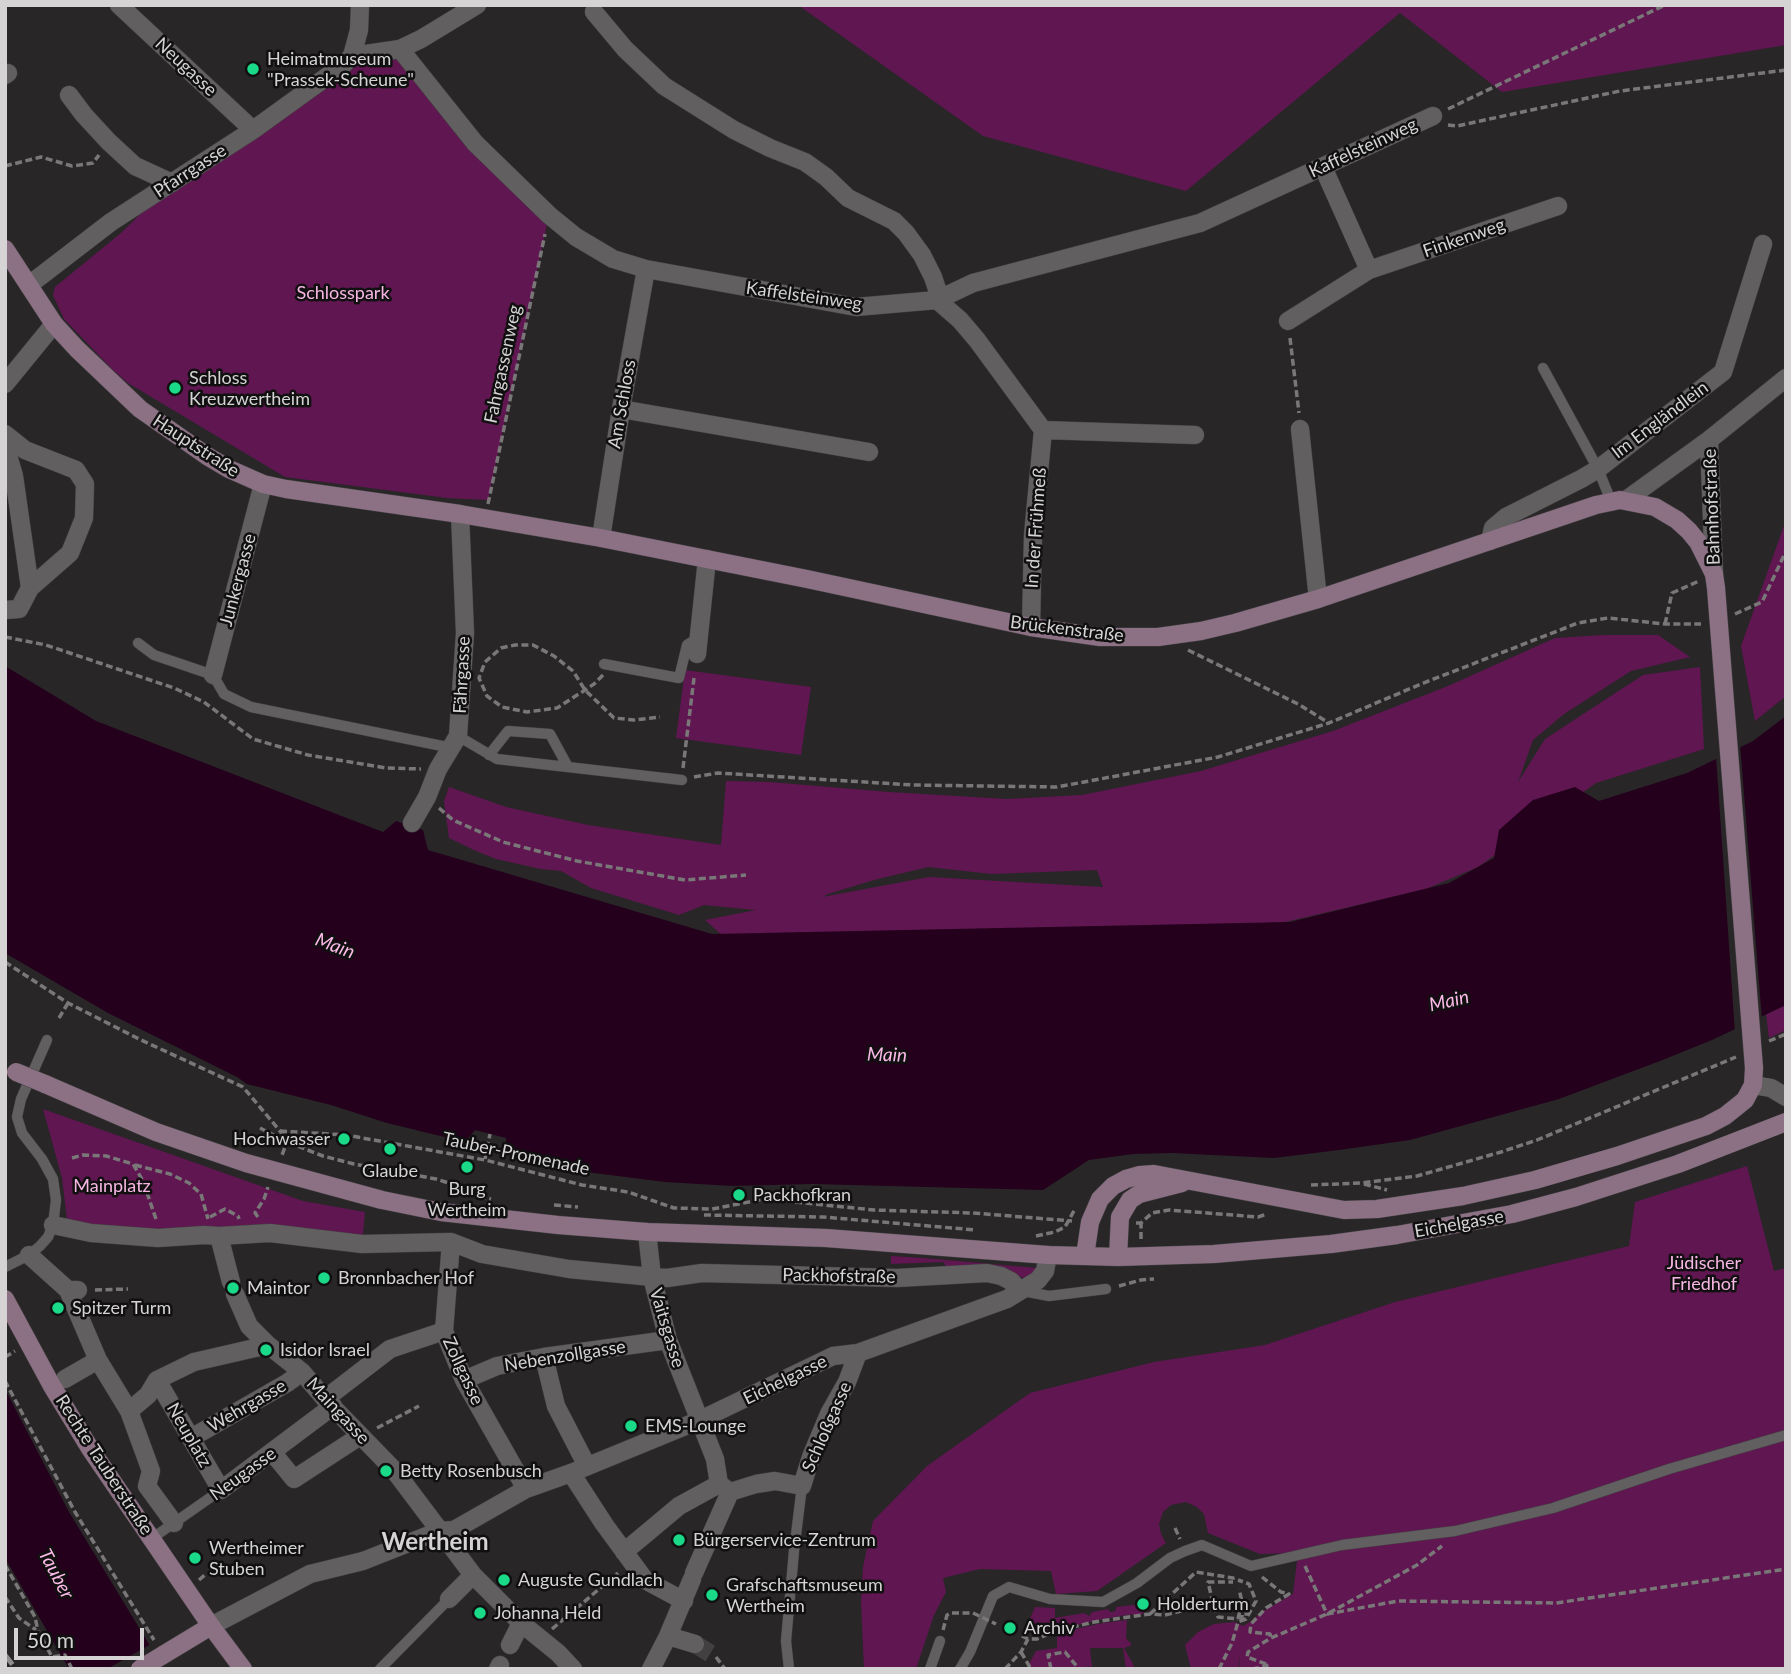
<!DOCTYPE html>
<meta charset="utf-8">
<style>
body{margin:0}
#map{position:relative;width:1791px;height:1674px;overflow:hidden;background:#292628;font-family:Lato,sans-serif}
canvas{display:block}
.frame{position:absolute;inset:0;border:7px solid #d5d3d4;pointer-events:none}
.scale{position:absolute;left:14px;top:1628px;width:130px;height:32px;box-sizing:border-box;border:4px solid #d5d3d4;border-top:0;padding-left:9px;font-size:21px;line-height:24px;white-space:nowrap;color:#d5d3d4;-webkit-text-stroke:5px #111010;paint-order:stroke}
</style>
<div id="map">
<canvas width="1791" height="1674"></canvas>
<div class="frame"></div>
<div class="scale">50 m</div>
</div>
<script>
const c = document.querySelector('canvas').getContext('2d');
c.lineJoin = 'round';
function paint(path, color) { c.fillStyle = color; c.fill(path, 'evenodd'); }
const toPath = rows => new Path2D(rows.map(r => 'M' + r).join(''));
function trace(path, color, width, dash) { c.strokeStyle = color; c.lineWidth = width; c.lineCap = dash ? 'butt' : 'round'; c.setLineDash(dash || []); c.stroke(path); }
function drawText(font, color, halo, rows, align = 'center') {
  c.font = font + ' Lato,sans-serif'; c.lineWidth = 5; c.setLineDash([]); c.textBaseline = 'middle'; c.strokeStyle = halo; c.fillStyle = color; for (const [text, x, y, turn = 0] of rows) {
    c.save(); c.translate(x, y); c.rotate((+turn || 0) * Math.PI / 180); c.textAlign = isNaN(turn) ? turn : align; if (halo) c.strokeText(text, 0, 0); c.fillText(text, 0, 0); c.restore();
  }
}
paint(toPath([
 [798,5,1786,5,1786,45,1502,92,1400,13,1186,191,983,136],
 [400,49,549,215,488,500,447,498,285,477,128,383,112,369,64,319,53,295,55,287,121,233,172,183,343,65],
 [1786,520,1786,696,1755,721,1741,646],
 [1605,635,1658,635,1690,657,1631,671,1564,714,1533,740,1518,782,1545,739,1643,675,1700,667,1704,749,1596,783,1478,867,1426,889,1285,922,861,944,732,944,705,920,756,910,704,905,679,915,591,888,561,871,541,869,496,859,476,851,449,838,444,801,449,787,506,807,588,825,721,845,726,781,769,782,889,792,1007,799,1082,795,1201,771,1333,731,1448,686,1555,638],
 [928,867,992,874,1097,870,1103,887,929,877,822,897,828,894,874,880],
 [685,670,811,687,801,755,676,738],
 [1786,1005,1786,1030,1769,1038,1766,1014],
 [43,1109,303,1201,365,1212,362,1244,68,1228,62,1178],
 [1747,1166,1774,1271,1786,1268,1786,1669,1239,1669,1240,1654,1238,1669,1191,1669,1185,1645,1198,1632,1214,1624,1235,1622,1243,1626,1253,1620,1260,1613,1293,1594,1298,1553,1260,1554,1208,1533,1204,1514,1197,1507,1186,1502,1171,1505,1163,1512,1159,1524,1161,1534,1166,1543,1097,1591,1056,1594,1051,1571,980,1569,943,1578,946,1592,934,1615,916,1669,864,1669,861,1601,863,1567,873,1521,927,1466,1030,1393,1154,1362,1265,1345,1395,1302,1629,1246,1635,1202],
 [891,1256,923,1258,1037,1268,1028,1278,1024,1278,1003,1271,946,1268,944,1262,891,1264],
 [1135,1605,1139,1611,1144,1612,1143,1614,1126,1615,1097,1620,1041,1634,1025,1630,1035,1607,1055,1608,1055,1618,1084,1613,1089,1616,1092,1612,1108,1609,1110,1612,1113,1612,1116,1610,1116,1607],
 [1127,1620,1126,1638,1132,1645,1124,1648,1133,1664,1134,1669,1126,1669,1123,1648,1090,1648,1092,1668,1088,1666,1082,1669,1033,1669,1029,1664,1036,1651,1057,1648,1057,1633,1103,1623]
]), '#601651');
paint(toPath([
 [5,666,96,721,383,832,396,821,423,830,428,850,712,934,1290,922,1449,883,1494,858,1499,830,1533,800,1575,787,1599,801,1687,773,1753,741,1786,716,1786,1005,1712,1040,1660,1061,1559,1099,1410,1140,1339,1150,1274,1158,1172,1153,1133,1154,1089,1160,1043,1190,813,1184,732,1186,665,1182,594,1173,507,1154,506,1138,475,1130,465,1142,387,1123,331,1105,247,1084,237,1077,108,1013,5,953],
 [5,1389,69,1512,164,1669,69,1669,5,1558]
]), '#24001c');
paint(toPath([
 [1740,744,1762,1020,1735,1033,1716,756],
 [153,1643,167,1669,107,1669]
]), '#292628');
trace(toPath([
 [695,1644,716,1657]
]), '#434042', 18, [18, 9]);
const lane = toPath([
 [1543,368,1598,469,1611,501],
 [138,643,154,655,213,675,224,694,251,707,452,748],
 [604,664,679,678,687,645,698,638],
 [458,736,497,759,682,780],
 [489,755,508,731,550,734,568,767],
 [5,1267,29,1255,40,1246,48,1237,53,1225,56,1200,53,1179,42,1159,22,1133,17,1117,21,1099,47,1040],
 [1023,1291,1049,1296,1106,1289],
 [151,1539,221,1490],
 [380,1669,449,1599],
 [789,1669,786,1641,794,1551,802,1486],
 [930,1669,940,1641],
 [960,1669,970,1652,993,1596,1009,1587,1050,1599,1103,1602,1137,1583,1170,1558,1185,1551,1202,1545,1251,1566,1342,1545,1455,1531,1553,1508,1669,1469,1786,1435]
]);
const street = toPath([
 [119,5,253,130],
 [594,12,625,49,664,86,734,130,770,148,805,162,826,177,848,198,894,221,906,233,922,255,933,277,937,289,937,300],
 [400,49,475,143,549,215,576,237,613,259,646,269,856,307,937,300,973,283,1200,223,1433,116],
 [352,56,400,49,421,39,477,5],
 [352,56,359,30,360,5],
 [5,75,8,73],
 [69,95,84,115,109,142,135,166,172,183],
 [1323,167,1369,270],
 [29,285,111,222,253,130,343,65,352,56],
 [937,300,960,320,977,340,1043,430,1033,535,1031,627],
 [1288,321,1369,270,1558,206],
 [5,384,54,324],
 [621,409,869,452],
 [1300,429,1318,599],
 [1043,430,1195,435],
 [5,434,25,450,76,470,85,484,84,518,70,553,30,588,19,609,5,610],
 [1709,440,1714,574],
 [5,445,14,476,30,588],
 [1626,500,1709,440,1786,378],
 [601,538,621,409,646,269],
 [1490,541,1493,528,1506,517,1581,479,1598,469,1723,372,1763,244],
 [697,654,707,559],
 [213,675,263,484],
 [412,823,427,797,438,769,458,736,465,633,460,514],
 [1753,1085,1771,1088,1786,1097],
 [53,1225,91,1233,158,1238,204,1235,219,1236,270,1233,362,1244,451,1242,482,1254,569,1269,652,1277,667,1278,702,1273,897,1278,987,1273,1001,1276,1011,1281,1020,1291],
 [647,1232,652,1277,668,1340,715,1459,719,1484,730,1492],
 [219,1236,231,1282],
 [451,1242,444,1331,464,1380,526,1489],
 [29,1255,68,1290,78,1290],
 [68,1290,98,1360,129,1411,151,1471,147,1486,174,1523],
 [235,1294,249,1326,268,1345,302,1372,325,1399,394,1470,473,1575,521,1623,558,1653,573,1669],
 [544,1357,556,1406,587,1466],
 [65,1379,98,1360],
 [157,1380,221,1490,333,1406],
 [464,1380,497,1366,544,1357,668,1340],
 [325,1399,390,1349,444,1331],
 [129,1411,148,1395,157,1380,194,1362,268,1345],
 [191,1438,287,1383,302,1372],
 [272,1452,294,1479,360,1436],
 [571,1473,604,1524,645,1580,684,1601],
 [624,1552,679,1506,719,1484],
 [694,1573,730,1492,756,1484,775,1481,802,1486,811,1457,829,1414,847,1382,858,1353],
 [449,1599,473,1575],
 [211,1626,310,1574,363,1561,439,1531,454,1530,526,1489,571,1473,700,1420,833,1356,858,1353,1007,1299,1038,1280,1045,1271,1048,1255],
 [668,1636,695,1644],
 [510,1645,521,1623],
 [498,1669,500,1665],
 [651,1669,668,1636,692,1579]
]);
const secondary = toPath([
 [5,249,54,324,77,349,140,409,207,456,229,469,263,484,286,489,460,514,601,538,807,579,1031,627,1100,637,1158,637,1201,631,1235,623,1318,599,1596,505,1620,500,1655,507,1677,520,1689,531,1698,542,1714,574,1716,588],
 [45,1084,156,1132,246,1163,382,1200,441,1212,558,1225,647,1232,826,1238,1048,1255,1118,1257,1214,1254,1331,1244,1397,1235,1512,1214,1576,1197,1678,1164,1786,1122],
 [1085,1256,1090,1222,1100,1199,1113,1186,1126,1179,1140,1175,1154,1174,1344,1210,1377,1209,1463,1196,1535,1180,1617,1156,1706,1126,1725,1116,1745,1100,1753,1085,1754,1068],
 [1118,1257,1120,1217,1130,1200,1139,1194,1182,1183],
 [5,1299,52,1386,91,1450,211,1626,243,1669],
 [163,1655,211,1626]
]);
trace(lane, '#454244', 11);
trace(street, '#454244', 19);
trace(secondary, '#454244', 19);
trace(toPath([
 [1448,109,1665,5],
 [1448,125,1457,126,1620,91,1786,70],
 [5,166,41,157,72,166,93,163,99,155],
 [1290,338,1299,413],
 [488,504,545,234],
 [1735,614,1762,602,1786,551],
 [1665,624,1672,593,1699,581],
 [5,637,46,645,174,688,204,702,253,739,308,755,386,768,421,769],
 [1188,650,1298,704,1329,723],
 [603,675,594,684,585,690,557,708,527,712,502,707,487,696,479,678,485,662,501,648,515,645,533,645,554,656,573,671,585,690,614,718,634,720,660,717],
 [683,768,694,678],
 [694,777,718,773,913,785,1057,787,1218,757,1329,723,1421,684,1578,623,1608,618,1665,624,1701,624],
 [439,808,453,820,503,842,577,861,685,880,746,875],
 [5,962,68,1003,141,1040,243,1087,280,1131,287,1142,282,1155],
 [59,1018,68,1003],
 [1769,1041,1786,1034],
 [260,1128,287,1142,323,1156,354,1164,436,1179,458,1186,477,1196,491,1199],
 [280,1131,346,1135,485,1160,582,1185,628,1192,674,1208,712,1209,765,1199,874,1210,973,1213,1072,1221],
 [72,1158,83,1155,106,1156,133,1164,143,1181,157,1222],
 [485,1159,490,1134],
 [135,1165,170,1174,189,1183,201,1194,208,1219],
 [1364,1184,1387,1190],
 [1311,1185,1361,1183,1417,1176,1501,1152,1537,1140,1736,1057],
 [554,1205,578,1207],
 [704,1215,823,1217,976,1230],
 [210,1217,225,1209,238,1216,239,1219],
 [258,1217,255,1213,264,1199,268,1187],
 [1136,1223,1141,1223,1152,1213,1169,1210,1258,1217,1267,1214],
 [1036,1236,1055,1232,1065,1227,1075,1209],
 [1141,1239,1141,1223],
 [1119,1286,1141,1280,1154,1279],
 [95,1290,128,1289],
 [5,1357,15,1351],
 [5,1381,75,1512,154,1640],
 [377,1428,419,1406],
 [1175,1528,1180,1539],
 [5,1565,35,1617,38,1631,52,1657,65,1655,72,1669],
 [1305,1566,1327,1614,1398,1601,1556,1603,1786,1569],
 [210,1571,220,1564,233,1576],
 [1262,1577,1281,1592,1289,1594,1266,1608,1251,1624,1250,1632,1270,1634,1271,1638],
 [199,1580,206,1574],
 [5,1597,19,1618,36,1630],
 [1213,1603,1208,1582,1233,1582],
 [1150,1614,1196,1572,1233,1578,1233,1582],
 [1238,1619,1240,1610,1243,1606,1239,1589],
 [1240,1620,1242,1620,1242,1614,1248,1614,1250,1611],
 [552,1629,618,1573],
 [943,1630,947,1615,951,1613,973,1613],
 [1022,1636,1028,1639,1037,1639,1056,1631,1094,1622,1150,1614,1165,1615,1213,1603,1218,1617,1238,1619],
 [1021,1652,1031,1669],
 [716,1657,725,1669],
 [1266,1664,1247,1657,1248,1652,1271,1638,1327,1614,1417,1565,1442,1546],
 [1005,1669,1021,1652,1028,1639],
 [1051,1669,1048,1655,1065,1652,1079,1669],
 [1219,1669,1232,1643,1238,1622,1246,1619,1256,1601,1249,1584,1238,1580],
 [1252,1669,1267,1666,1266,1664]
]), '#7a7779', 3.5, [7, 3.5]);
trace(lane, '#625f61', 10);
trace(street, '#625f61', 18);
trace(secondary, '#8c7185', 18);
trace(toPath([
 [5,1655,16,1669]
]), '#908e8f', 5, [12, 12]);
const secondaryBridge = toPath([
 [1716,588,1754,1068],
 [16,1072,45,1084],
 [140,1669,163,1655]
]);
trace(secondaryBridge, '#454244', 19, []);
trace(toPath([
 [973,1613,996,1624]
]), '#7a7779', 3.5, [7, 3.5]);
trace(secondaryBridge, '#8c7185', 18);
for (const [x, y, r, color] of [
 [253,69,7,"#1ad988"],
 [175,388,7,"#1ad988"],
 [344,1139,7,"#1ad988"],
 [390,1149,7,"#1ad988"],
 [467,1167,7,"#1ad988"],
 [739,1195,7,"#1ad988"],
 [324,1278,7,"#1ad988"],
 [233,1288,7,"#1ad988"],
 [58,1308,7,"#1ad988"],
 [266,1350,7,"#1ad988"],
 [631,1426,7,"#1ad988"],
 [386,1471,7,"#1ad988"],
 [679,1540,7,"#1ad988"],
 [195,1558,7,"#1ad988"],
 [504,1580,7,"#1ad988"],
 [712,1595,7,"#1ad988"],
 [1143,1604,7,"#1ad988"],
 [480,1613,7,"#1ad988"],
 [1010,1628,7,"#1ad988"]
]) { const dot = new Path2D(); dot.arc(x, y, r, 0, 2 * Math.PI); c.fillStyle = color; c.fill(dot); trace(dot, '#111010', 2.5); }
drawText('18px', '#d5d3d4', '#111010', [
 ["Heimatmuseum",267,59],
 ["\"Prassek-Scheune\"",267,80],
 ["Schloss",189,378],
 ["Kreuzwertheim",189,399],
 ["Hochwasser",330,1139,"right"],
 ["Glaube",390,1171,"center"],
 ["Burg",467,1189,"center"],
 ["Wertheim",467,1210,"center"],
 ["Packhofkran",753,1195],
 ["Bronnbacher Hof",338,1278],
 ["Maintor",247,1288],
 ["Spitzer Turm",72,1308],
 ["Isidor Israel",280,1350],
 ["EMS-Lounge",645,1426],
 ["Betty Rosenbusch",400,1471],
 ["Bürgerservice-Zentrum",693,1540],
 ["Wertheimer",209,1548],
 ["Stuben",209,1569],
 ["Auguste Gundlach",518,1580],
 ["Grafschaftsmuseum",726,1585],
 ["Wertheim",726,1606],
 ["Holderturm",1157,1604],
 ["Johanna Held",494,1613],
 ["Archiv",1024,1628]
], 'left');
drawText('18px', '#d5d3d4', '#111010', [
 ["Neugasse",186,67,43],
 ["Kaffelsteinweg",1363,148,-25],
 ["Pfarrgasse",190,171,-33],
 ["Finkenweg",1464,238,-19],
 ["Kaffelsteinweg",804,296,8],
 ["Fahrgassenweg",503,364,-78],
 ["Am Schloss",622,404,-80],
 ["Im Engländlein",1660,420,-37],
 ["Hauptstraße",196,446,33],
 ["Bahnhofstraße",1712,507,-92],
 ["In der Frühmeß",1036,528,-86],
 ["Junkergasse",238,580,-75],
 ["Brückenstraße",1067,629,7],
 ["Fährgasse",462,675,-87],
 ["Tauber-Promenade",516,1154,12],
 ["Eichelgasse",1459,1224,-10],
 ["Packhofstraße",839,1276,1],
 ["Vaitsgasse",667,1328,73],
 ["Nebenzollgasse",565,1356,-9],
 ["Zollgasse",463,1371,65],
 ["Eichelgasse",785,1380,-26],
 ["Wehrgasse",247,1406,-30],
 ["Maingasse",338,1411,47],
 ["Schloßgasse",827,1427,-66],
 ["Neuplatz",189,1435,60],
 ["Rechte Tauberstraße",104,1465,57],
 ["Neugasse",243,1474,-36]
]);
drawText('18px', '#f7b6e4', '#111010', [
 ["Schlosspark",343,293],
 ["Mainplatz",112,1186],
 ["Jüdischer",1704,1263],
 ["Friedhof",1704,1284]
]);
drawText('italic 19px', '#fbb9e8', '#111010', [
 ["Main",335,946,21],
 ["Main",1449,1001,-13],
 ["Main",887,1055,2],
 ["Tauber",56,1574,62]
]);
drawText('bold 24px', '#d5d3d4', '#111010', [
 ["Wertheim",435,1542]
]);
</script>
